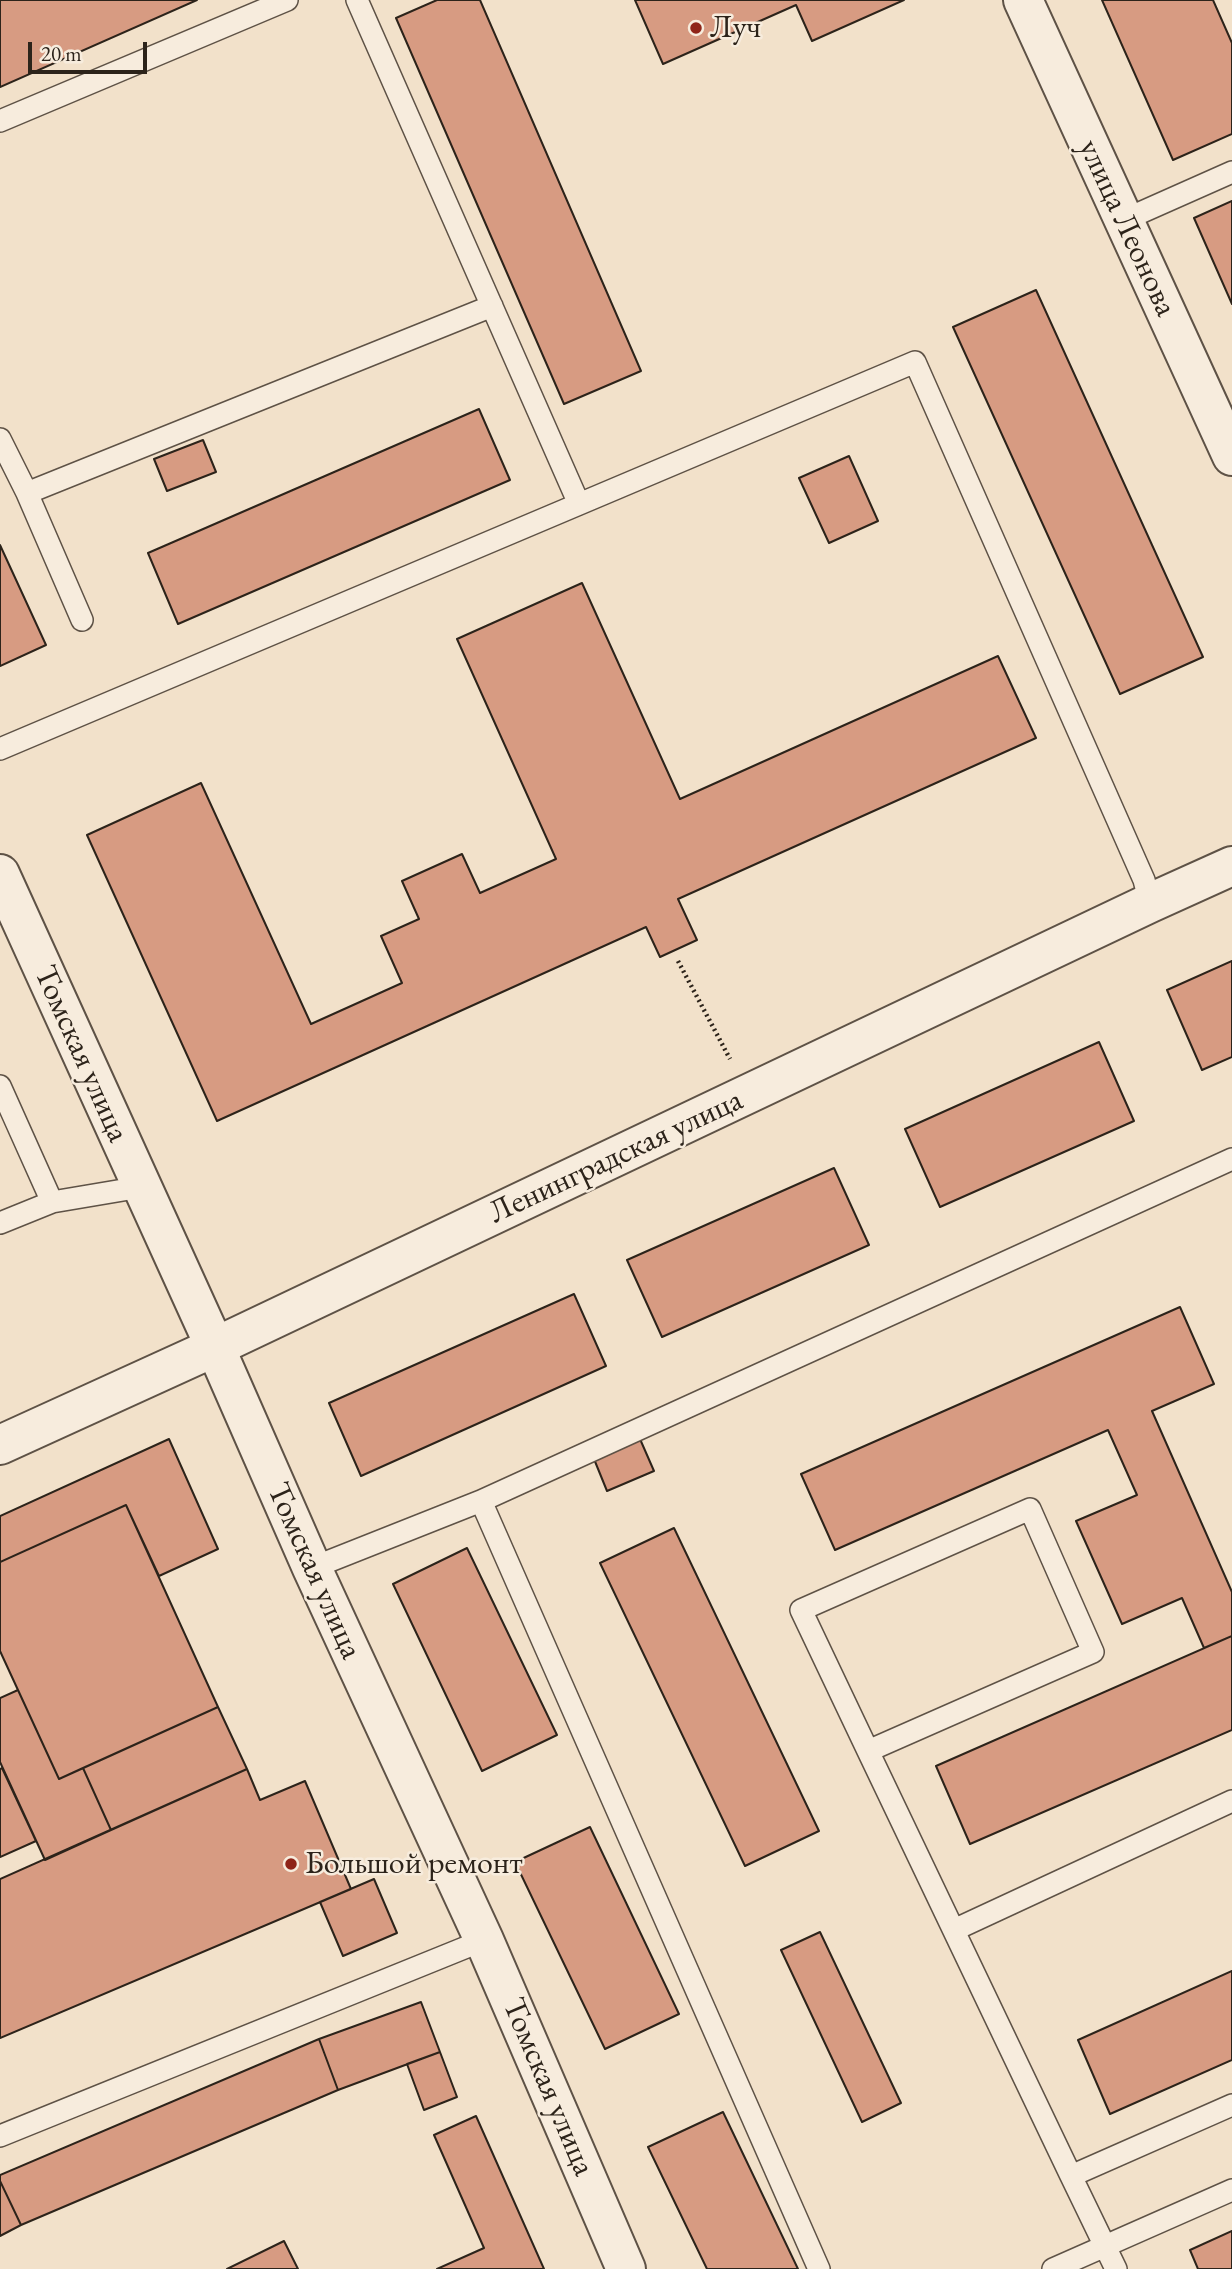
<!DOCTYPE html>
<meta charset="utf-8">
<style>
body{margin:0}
#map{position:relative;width:1232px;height:2269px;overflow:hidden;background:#f2e1ca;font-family:"EB Garamond",serif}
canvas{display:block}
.scale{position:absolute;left:28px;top:42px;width:119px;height:32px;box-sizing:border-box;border:4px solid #2c231a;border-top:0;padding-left:9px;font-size:21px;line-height:24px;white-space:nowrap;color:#2c231a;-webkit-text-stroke:5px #f7ecdd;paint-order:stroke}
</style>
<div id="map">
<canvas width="1232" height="2269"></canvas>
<div class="scale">20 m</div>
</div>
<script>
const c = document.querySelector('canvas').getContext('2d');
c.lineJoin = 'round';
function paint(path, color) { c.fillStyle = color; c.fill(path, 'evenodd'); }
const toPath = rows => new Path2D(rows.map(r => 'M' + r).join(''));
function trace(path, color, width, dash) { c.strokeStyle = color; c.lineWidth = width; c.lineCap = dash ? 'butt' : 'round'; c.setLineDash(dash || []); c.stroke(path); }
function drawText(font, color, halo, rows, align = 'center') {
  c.font = font + ' "EB Garamond",serif'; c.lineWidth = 5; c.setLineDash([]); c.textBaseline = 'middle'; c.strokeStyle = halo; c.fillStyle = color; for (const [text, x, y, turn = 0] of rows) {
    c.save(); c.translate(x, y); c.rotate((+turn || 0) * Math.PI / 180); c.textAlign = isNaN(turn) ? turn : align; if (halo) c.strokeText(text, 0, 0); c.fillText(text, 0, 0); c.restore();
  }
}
const building = toPath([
 [0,0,197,0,0,87,0,0],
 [437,0,480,0,641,371,564,404,396,18,437,0],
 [635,0,904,0,812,41,796,5,663,64,635,0],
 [1102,0,1213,0,1232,43,1232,134,1173,160,1102,0],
 [1232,201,1232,304,1194,218,1232,201],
 [1036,290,1203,657,1120,694,953,327,1036,290],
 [479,409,510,480,178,624,148,553,479,409],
 [203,440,216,472,167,491,154,459,203,440],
 [849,456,878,521,829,543,799,478,849,456],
 [0,545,46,645,0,666,0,545],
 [582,583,680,799,998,656,1036,738,678,899,697,940,660,957,646,927,217,1121,87,835,201,783,311,1024,402,983,381,936,419,919,402,881,462,854,480,893,556,859,457,639,582,583],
 [1232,961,1232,1057,1202,1070,1167,990,1232,961],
 [1099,1042,1134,1121,940,1207,905,1129,1099,1042],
 [834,1168,869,1245,662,1337,627,1260,834,1168],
 [574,1294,606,1366,361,1476,329,1403,574,1294],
 [1180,1307,1214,1384,1152,1411,1232,1592,1232,1636,1204,1648,1182,1598,1122,1624,1076,1521,1137,1495,1108,1430,835,1550,801,1474,1180,1307],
 [169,1439,218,1549,159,1576,126,1505,0,1562,0,1516,169,1439],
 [640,1439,654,1471,607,1491,594,1459,640,1439],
 [126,1505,218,1707,59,1779,0,1651,0,1562,126,1505],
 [674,1528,819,1831,745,1866,600,1563,674,1528],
 [467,1548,557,1735,482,1771,393,1584,467,1548],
 [1232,1636,1232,1730,970,1844,936,1766,1232,1636],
 [18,1690,59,1779,83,1768,111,1830,45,1860,0,1762,0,1698,18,1690],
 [218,1707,247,1769,111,1830,83,1768,218,1707],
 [2,1768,36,1841,0,1857,0,1769,2,1768],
 [247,1769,260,1800,305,1781,351,1889,0,2038,0,1879,247,1769],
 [590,1827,679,2014,605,2049,515,1862,590,1827],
 [374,1879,397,1933,343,1956,320,1902,374,1879],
 [820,1932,901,2103,862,2122,781,1950,820,1932],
 [1232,1971,1232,2060,1110,2114,1078,2040,1232,1971],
 [421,2002,440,2052,338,2090,319,2039,421,2002],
 [319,2039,338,2090,21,2225,0,2181,0,2175,319,2039],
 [440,2052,457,2097,424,2110,407,2064,440,2052],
 [723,2112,798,2269,707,2269,648,2147,723,2112],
 [476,2116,544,2269,437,2269,484,2248,434,2135,476,2116],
 [0,2181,21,2225,0,2236,0,2181],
 [1232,2231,1232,2269,1198,2269,1190,2250,1232,2231],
 [284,2241,298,2269,227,2269,284,2241]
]);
paint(building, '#d79b82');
trace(building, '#2c231a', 2);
const service = toPath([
 [357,0,579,504],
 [0,121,287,0],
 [1124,220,1232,172],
 [0,439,27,493,492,306],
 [27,493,82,620],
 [0,749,915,362,1144,880,1150,903],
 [0,1086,52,1202,141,1187],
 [0,1223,52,1202],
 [481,1501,1232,1159],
 [312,1568,481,1501,819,2269],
 [868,1751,1093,1652,1030,1509,801,1610,868,1751,1071,2176,1232,2105],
 [954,1930,1232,1801],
 [0,2136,484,1940],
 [1071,2176,1116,2269],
 [1053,2269,1232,2190]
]);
const tertiary = toPath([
 [1023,0,1232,456],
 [0,874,215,1347,312,1568,484,1940,626,2269],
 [0,1445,215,1347,1150,903,1232,866]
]);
trace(service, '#5e5246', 24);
trace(tertiary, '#5e5246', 42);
trace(toPath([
 [678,961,730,1059]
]), '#2c231a', 4.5, [2, 3.5]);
trace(service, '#f7ecdd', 21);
trace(tertiary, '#f7ecdd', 38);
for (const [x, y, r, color] of [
 [696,28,7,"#8f2418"],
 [291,1864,7,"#8f2418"]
]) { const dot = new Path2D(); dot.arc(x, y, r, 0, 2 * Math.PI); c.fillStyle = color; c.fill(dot); trace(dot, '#f7ecdd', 2.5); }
drawText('32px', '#2c231a', '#f7ecdd', [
 ["Луч",710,28],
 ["Большой ремонт",305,1864]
], 'left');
drawText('32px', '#2c231a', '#f7ecdd', [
 ["улица Леонова",1127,228,65],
 ["Томская улица",81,1054,66],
 ["Ленинградская улица",616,1157,-25],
 ["Томская улица",314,1571,66],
 ["Томская улица",548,2087,67]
]);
</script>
